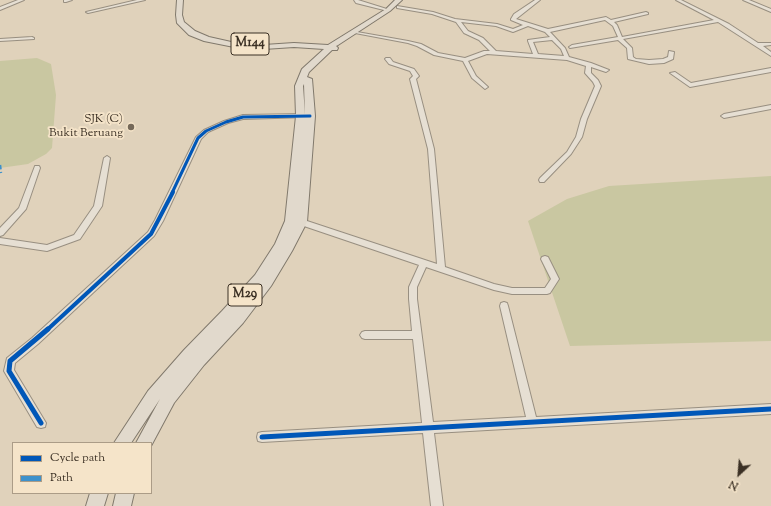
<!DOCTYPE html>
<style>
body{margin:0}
#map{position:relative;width:771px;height:506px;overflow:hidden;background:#e0d2bb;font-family:"Sorts Mill Goudy",serif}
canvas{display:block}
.legend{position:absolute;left:12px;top:442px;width:140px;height:52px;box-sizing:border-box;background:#f5e4c9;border:1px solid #ab9c87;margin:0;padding:5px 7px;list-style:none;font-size:12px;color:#3b3024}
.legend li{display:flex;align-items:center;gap:8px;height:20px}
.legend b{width:20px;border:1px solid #ab9c87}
.north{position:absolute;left:719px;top:454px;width:40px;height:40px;-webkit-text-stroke:3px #f5e4c9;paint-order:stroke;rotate:206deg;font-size:11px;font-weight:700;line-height:16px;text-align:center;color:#3b3024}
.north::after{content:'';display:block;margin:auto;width:14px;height:18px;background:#3b3024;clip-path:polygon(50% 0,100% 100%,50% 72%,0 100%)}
</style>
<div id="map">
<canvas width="771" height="506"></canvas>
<ul class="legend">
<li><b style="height:5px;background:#0057b8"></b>Cycle path</li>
<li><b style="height:5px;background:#3e91cb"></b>Path</li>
</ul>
<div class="north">N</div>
</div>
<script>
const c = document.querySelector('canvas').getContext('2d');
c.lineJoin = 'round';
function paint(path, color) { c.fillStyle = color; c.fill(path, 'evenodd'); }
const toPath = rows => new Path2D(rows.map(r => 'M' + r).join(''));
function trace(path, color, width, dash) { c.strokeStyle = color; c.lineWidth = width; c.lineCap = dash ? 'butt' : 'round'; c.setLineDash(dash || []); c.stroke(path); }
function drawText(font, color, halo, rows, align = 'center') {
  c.font = font + ' "Sorts Mill Goudy",serif'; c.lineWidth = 3.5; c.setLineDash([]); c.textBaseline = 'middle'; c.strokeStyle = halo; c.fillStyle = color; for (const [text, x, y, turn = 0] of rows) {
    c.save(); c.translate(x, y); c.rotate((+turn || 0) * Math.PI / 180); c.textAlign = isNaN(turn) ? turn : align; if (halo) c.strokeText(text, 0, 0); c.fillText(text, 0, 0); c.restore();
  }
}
paint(toPath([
 [37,58,51,64,56,95,52,148,46,154,28,164,0,168,0,61],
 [771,176,771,341,570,346,528,221,567,199,609,186]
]), '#c9c7a1');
const street = toPath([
 [18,0,24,0,0,10,0,7,18,0],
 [64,0,72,0,66,2,64,2,64,0],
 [137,0,145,0,88,13,86,12,137,0],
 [354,0,358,0,390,10,388,11,356,3,354,0],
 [535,0,540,0,516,19,548,29,606,17,611,20,646,12,648,13,648,14,614,22,617,25,622,37,714,20,676,0,681,0,729,24,758,43,771,43,771,45,763,46,771,52,771,56,718,22,623,39,632,48,633,57,636,59,649,60,663,59,668,57,669,51,674,52,673,59,664,63,649,64,628,59,627,48,618,40,570,48,569,47,572,45,618,37,613,26,605,20,550,32,565,48,569,57,591,63,609,70,606,72,591,67,591,73,598,80,601,86,587,119,582,137,571,154,544,182,540,182,539,180,540,178,567,152,576,137,581,119,595,86,593,82,585,73,586,66,567,60,487,54,468,61,476,76,488,87,485,89,472,78,463,61,434,55,417,46,408,43,355,33,357,32,408,41,421,44,438,53,465,58,484,51,490,51,479,40,464,33,456,22,432,14,397,8,397,6,433,12,455,19,497,24,513,29,523,25,511,20,511,19,514,14,535,0],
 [461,22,496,26,513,32,528,26,545,32,550,37,528,40,528,41,533,54,496,51,483,38,468,31,461,22],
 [552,40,561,49,564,56,538,54,533,42,552,40],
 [743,0,749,0,771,9,771,12,743,0],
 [32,37,34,38,34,39,0,41,0,39,32,37],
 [386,58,390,58,393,62,414,69,419,76,416,79,434,149,445,267,494,284,512,288,545,288,551,279,541,259,542,257,545,256,548,257,559,279,550,293,547,294,512,294,494,290,426,267,417,287,417,299,433,422,526,417,500,306,501,303,504,302,507,303,508,306,536,417,771,404,771,414,434,433,443,506,431,506,423,433,262,442,258,441,257,437,258,433,262,432,422,423,413,339,365,339,362,338,360,335,362,332,365,331,412,331,409,299,409,287,419,265,298,224,297,222,298,220,304,220,437,264,428,149,410,79,413,76,410,71,389,64,385,59,386,58],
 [771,68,771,72,690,87,670,73,675,72,691,83,771,68],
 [771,105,771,109,724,118,721,116,724,114,771,105],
 [305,114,308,116,307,117,243,119,228,123,208,132,201,139,163,221,154,236,38,344,15,363,14,370,46,423,45,427,41,428,37,427,4,371,7,358,32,338,148,232,155,220,196,137,204,130,224,121,243,115,305,114],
 [107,156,110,158,102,206,80,239,47,251,0,244,0,238,47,245,74,235,94,206,104,158,107,156],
 [35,166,39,166,40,168,26,209,3,235,0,236,0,228,19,208,35,166]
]);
const primary = toPath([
 [177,0,183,0,182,15,184,22,195,31,209,37,249,46,294,43,328,45,386,9,395,0,402,0,390,11,338,45,336,46,338,48,337,50,332,50,309,72,307,77,312,79,315,116,307,222,292,251,271,286,243,323,204,365,174,403,151,446,151,443,136,443,160,399,131,443,114,443,148,391,184,350,222,311,255,275,275,244,285,221,296,116,295,86,302,69,324,49,294,47,249,50,204,41,189,35,177,23,176,15,177,0],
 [304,84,305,115,303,86,304,84],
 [90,493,108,493,104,506,86,506,90,493],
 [116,493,134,493,131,506,113,506,116,493]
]);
trace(street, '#988f81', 2);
trace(primary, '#81796c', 2);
paint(street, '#e6dfd3');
paint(primary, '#e1d9cc');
trace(toPath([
 [0,165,1,173]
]), '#3e91cb', 2.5, [4.5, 2.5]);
trace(toPath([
 [172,193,198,138,206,131,226,122,243,117,310,116]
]), '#0057b8', 3);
trace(toPath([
 [47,330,151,234,173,192]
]), '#0057b8', 4);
trace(toPath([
 [41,423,9,371,10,361,48,329],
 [262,437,771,409]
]), '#0057b8', 5);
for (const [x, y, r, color] of [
 [131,127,4,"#756959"]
]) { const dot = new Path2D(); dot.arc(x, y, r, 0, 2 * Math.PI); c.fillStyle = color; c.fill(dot); trace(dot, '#f5e4c9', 1.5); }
drawText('12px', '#3b3024', '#f5e4c9', [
 ["SJK (C)",123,120],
 ["Bukit Beruang",123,134]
], 'right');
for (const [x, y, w] of [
 [250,44,38],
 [245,295,34]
]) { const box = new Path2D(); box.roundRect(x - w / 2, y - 11, w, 22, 3); c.fillStyle = '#f5e4c9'; c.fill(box); trace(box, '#3b3024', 1); }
drawText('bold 13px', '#3b3024', null, [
 ["M144",250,44],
 ["M29",245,295]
]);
</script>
